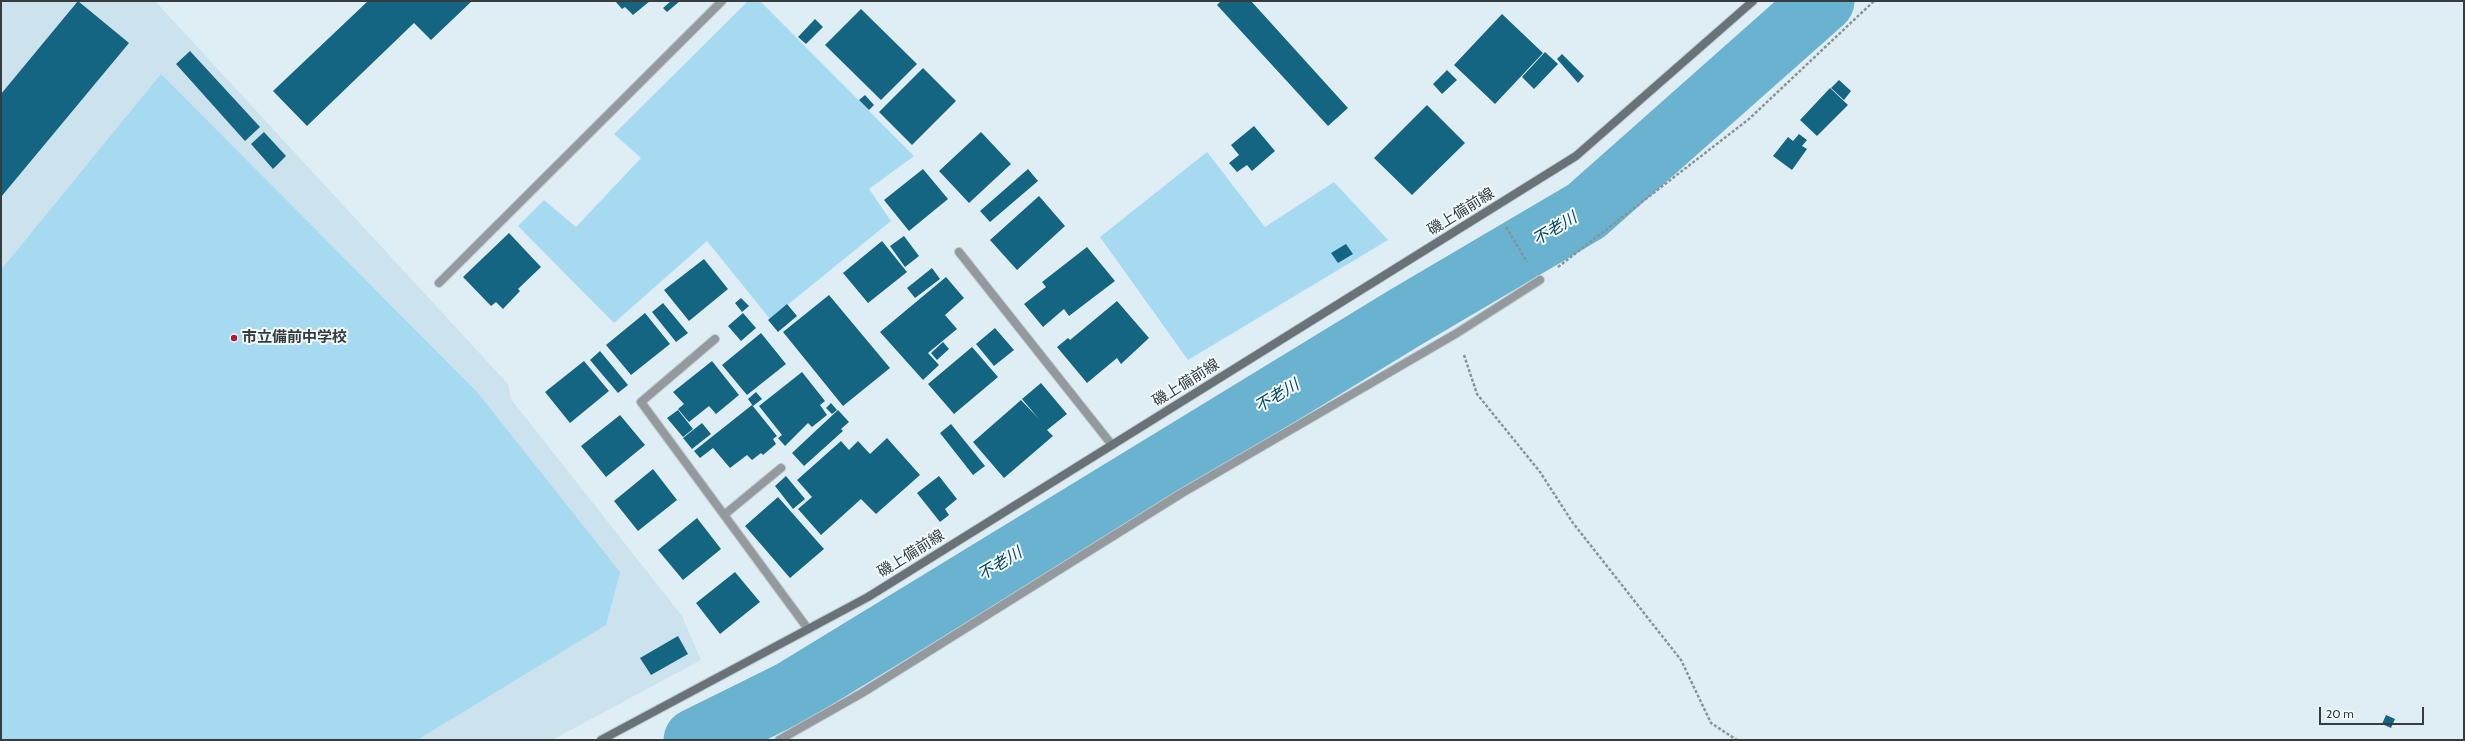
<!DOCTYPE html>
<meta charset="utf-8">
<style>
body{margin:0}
#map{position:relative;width:2465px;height:741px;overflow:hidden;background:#dfeef5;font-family:Cabin,sans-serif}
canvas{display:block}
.frame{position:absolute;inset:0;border:2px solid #373d3f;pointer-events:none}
.scale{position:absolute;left:2319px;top:707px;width:105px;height:18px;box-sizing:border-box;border:2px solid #373d3f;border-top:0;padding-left:5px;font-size:12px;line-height:14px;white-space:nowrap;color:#373d3f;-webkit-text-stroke:3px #f2fbff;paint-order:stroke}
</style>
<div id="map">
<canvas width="2465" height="741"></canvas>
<div class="frame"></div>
<div class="scale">20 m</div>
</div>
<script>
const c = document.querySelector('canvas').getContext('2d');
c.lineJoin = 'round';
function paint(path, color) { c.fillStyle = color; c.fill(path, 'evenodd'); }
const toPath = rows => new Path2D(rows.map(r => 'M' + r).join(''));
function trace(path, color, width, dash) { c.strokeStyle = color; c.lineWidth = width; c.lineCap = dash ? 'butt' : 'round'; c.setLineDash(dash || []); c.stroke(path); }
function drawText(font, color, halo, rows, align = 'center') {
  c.font = font + ' Cabin,"Noto Sans JP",sans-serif'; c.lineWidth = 4; c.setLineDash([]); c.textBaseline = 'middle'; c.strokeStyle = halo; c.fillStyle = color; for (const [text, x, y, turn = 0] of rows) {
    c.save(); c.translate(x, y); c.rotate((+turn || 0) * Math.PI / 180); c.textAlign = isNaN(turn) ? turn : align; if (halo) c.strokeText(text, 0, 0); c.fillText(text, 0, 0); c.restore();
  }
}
paint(toPath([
 [1,1,155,1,508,384,511,399,682,616,701,660,552,740,1,740]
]), '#cce2ec');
paint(toPath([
 [748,1,760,1,914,156,869,189,891,221,770,319,707,241,614,323,518,226,544,200,576,227,641,158,614,134],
 [161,74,477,392,620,572,606,625,417,740,1,740,1,270],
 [1207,152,1265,227,1334,182,1388,240,1188,360,1100,237]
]), '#a6daf1');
trace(toPath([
 [695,740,792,692,1406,317,1586,211,1823,1]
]), '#69b2d0', 63);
paint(toPath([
 [78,1,129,43,1,197,1,94],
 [368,1,472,1,431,40,414,23,307,126,273,91],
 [615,1,650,1,633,15,625,7,622,9],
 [671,1,680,1,667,12,663,8],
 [1221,1,1251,1,1348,108,1328,126,1217,5],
 [861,9,917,64,881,100,825,45],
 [1502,14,1543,53,1495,104,1454,65],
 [815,19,823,27,806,44,798,37],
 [190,51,260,127,245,141,176,64],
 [1545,52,1558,64,1534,89,1522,77],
 [1562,54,1584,76,1578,83,1557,59],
 [923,68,956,101,912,145,879,112],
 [1447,70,1457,80,1442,94,1433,84],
 [1839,80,1851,91,1844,100,1831,88],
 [1830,88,1848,105,1817,136,1800,120],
 [865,95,874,105,869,110,859,100],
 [1427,105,1465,143,1412,195,1374,158],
 [1254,126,1275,151,1252,171,1247,165,1237,172,1229,163,1239,155,1231,145],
 [264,132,286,156,273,169,251,144],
 [981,132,1011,164,969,203,939,171],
 [1799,134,1807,140,1802,146,1807,149,1792,170,1773,156,1788,137,1793,141],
 [923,169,948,199,909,231,884,200],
 [1028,169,1038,181,990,222,980,211],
 [1039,196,1065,226,1017,270,990,240],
 [509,233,541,267,518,289,520,291,503,309,496,302,491,306,463,277],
 [904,236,919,256,905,267,890,246],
 [882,241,907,272,868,303,843,273],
 [1346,244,1353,254,1338,263,1331,253],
 [1087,247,1115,281,1069,316,1064,309,1043,327,1024,304,1046,287,1042,282],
 [704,259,728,289,689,321,664,290],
 [932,268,940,279,915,298,907,288],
 [946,277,964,298,945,315,957,329,928,353,939,365,923,380,880,332],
 [829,295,890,368,843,406,783,332],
 [741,298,749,306,742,312,735,303],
 [1117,301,1149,338,1121,364,1117,358,1087,383,1057,347,1068,338,1070,340],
 [663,303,688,333,676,342,652,312],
 [787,304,797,316,778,332,768,320],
 [645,313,670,344,631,375,606,345],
 [743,313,756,328,741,341,728,326],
 [995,328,1014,350,994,366,976,344],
 [761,333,786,364,747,395,722,365],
 [943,342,949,349,937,360,931,353],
 [972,347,998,377,954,414,928,384],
 [600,351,628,385,618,393,590,360],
 [584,361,609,391,570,423,545,392],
 [712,361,739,395,716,414,709,406,689,422,678,409,684,404,673,392],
 [802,372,825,401,820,405,827,415,812,427,808,423,785,446,778,438,782,435,759,406],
 [1041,383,1067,414,1047,430,1053,436,1004,478,973,442,1021,400,1039,419,1022,399],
 [756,392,762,399,753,406,748,399],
 [831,403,837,410,832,414,826,408],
 [752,405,777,436,773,439,776,444,763,455,761,453,752,460,747,455,730,468,713,448,700,458,694,451],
 [678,410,693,429,683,437,667,418],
 [838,410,849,422,841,429,843,431,804,466,792,453],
 [620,415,645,445,606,477,581,446],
 [702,423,711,434,692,449,683,438],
 [951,424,985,466,973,475,940,433],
 [887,438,920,475,876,514,861,499,821,535,798,509,812,497,797,480,841,441,849,450,858,441,870,454],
 [653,469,677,500,638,531,614,501],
 [786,476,805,499,793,509,775,486],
 [939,476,957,499,945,509,949,515,940,522,917,493],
 [778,497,824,549,790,578,745,526],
 [697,518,721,549,683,580,658,550],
 [735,572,760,602,720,634,696,603],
 [678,636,688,654,651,675,640,658],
 [2386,715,2395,719,2391,728,2382,724]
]), '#146581');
const service = toPath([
 [959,252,1112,445],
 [715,339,641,402,808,629],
 [724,515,781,468],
 [779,740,862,693,1182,493,1457,333,1540,280]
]);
const minor = toPath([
 [439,283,722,1]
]);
const secondary = toPath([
 [601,740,868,597,1576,156,1753,1]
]);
trace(service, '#bdcbd1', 10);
trace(minor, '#bdcbd1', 10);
trace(secondary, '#bdcbd1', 10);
trace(toPath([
 [1506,227,1527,262],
 [1558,267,1749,119,1874,1],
 [1464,355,1477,394,1540,472,1573,523,1681,660,1711,723,1737,740]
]), '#889397', 2.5, [3, 2]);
trace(service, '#93999c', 8);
trace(minor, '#93999c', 8);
trace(secondary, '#697276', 8);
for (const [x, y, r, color] of [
 [234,338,4,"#b01d3b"]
]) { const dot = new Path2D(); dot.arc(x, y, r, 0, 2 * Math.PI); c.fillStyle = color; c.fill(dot); trace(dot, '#f2fbff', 1.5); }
drawText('15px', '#373d3f', '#f2fbff', [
 ["磯上備前線",1461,212,-32],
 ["磯上備前線",1186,383,-32],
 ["磯上備前線",911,554,-32]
]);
drawText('bold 15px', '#373d3f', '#f2fbff', [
 ["市立備前中学校",242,338]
], 'left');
drawText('italic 16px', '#05465c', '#f2fbff', [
 ["不老川",1555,229,-31],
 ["不老川",1277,396,-31],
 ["不老川",1000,564,-31]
]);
</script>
